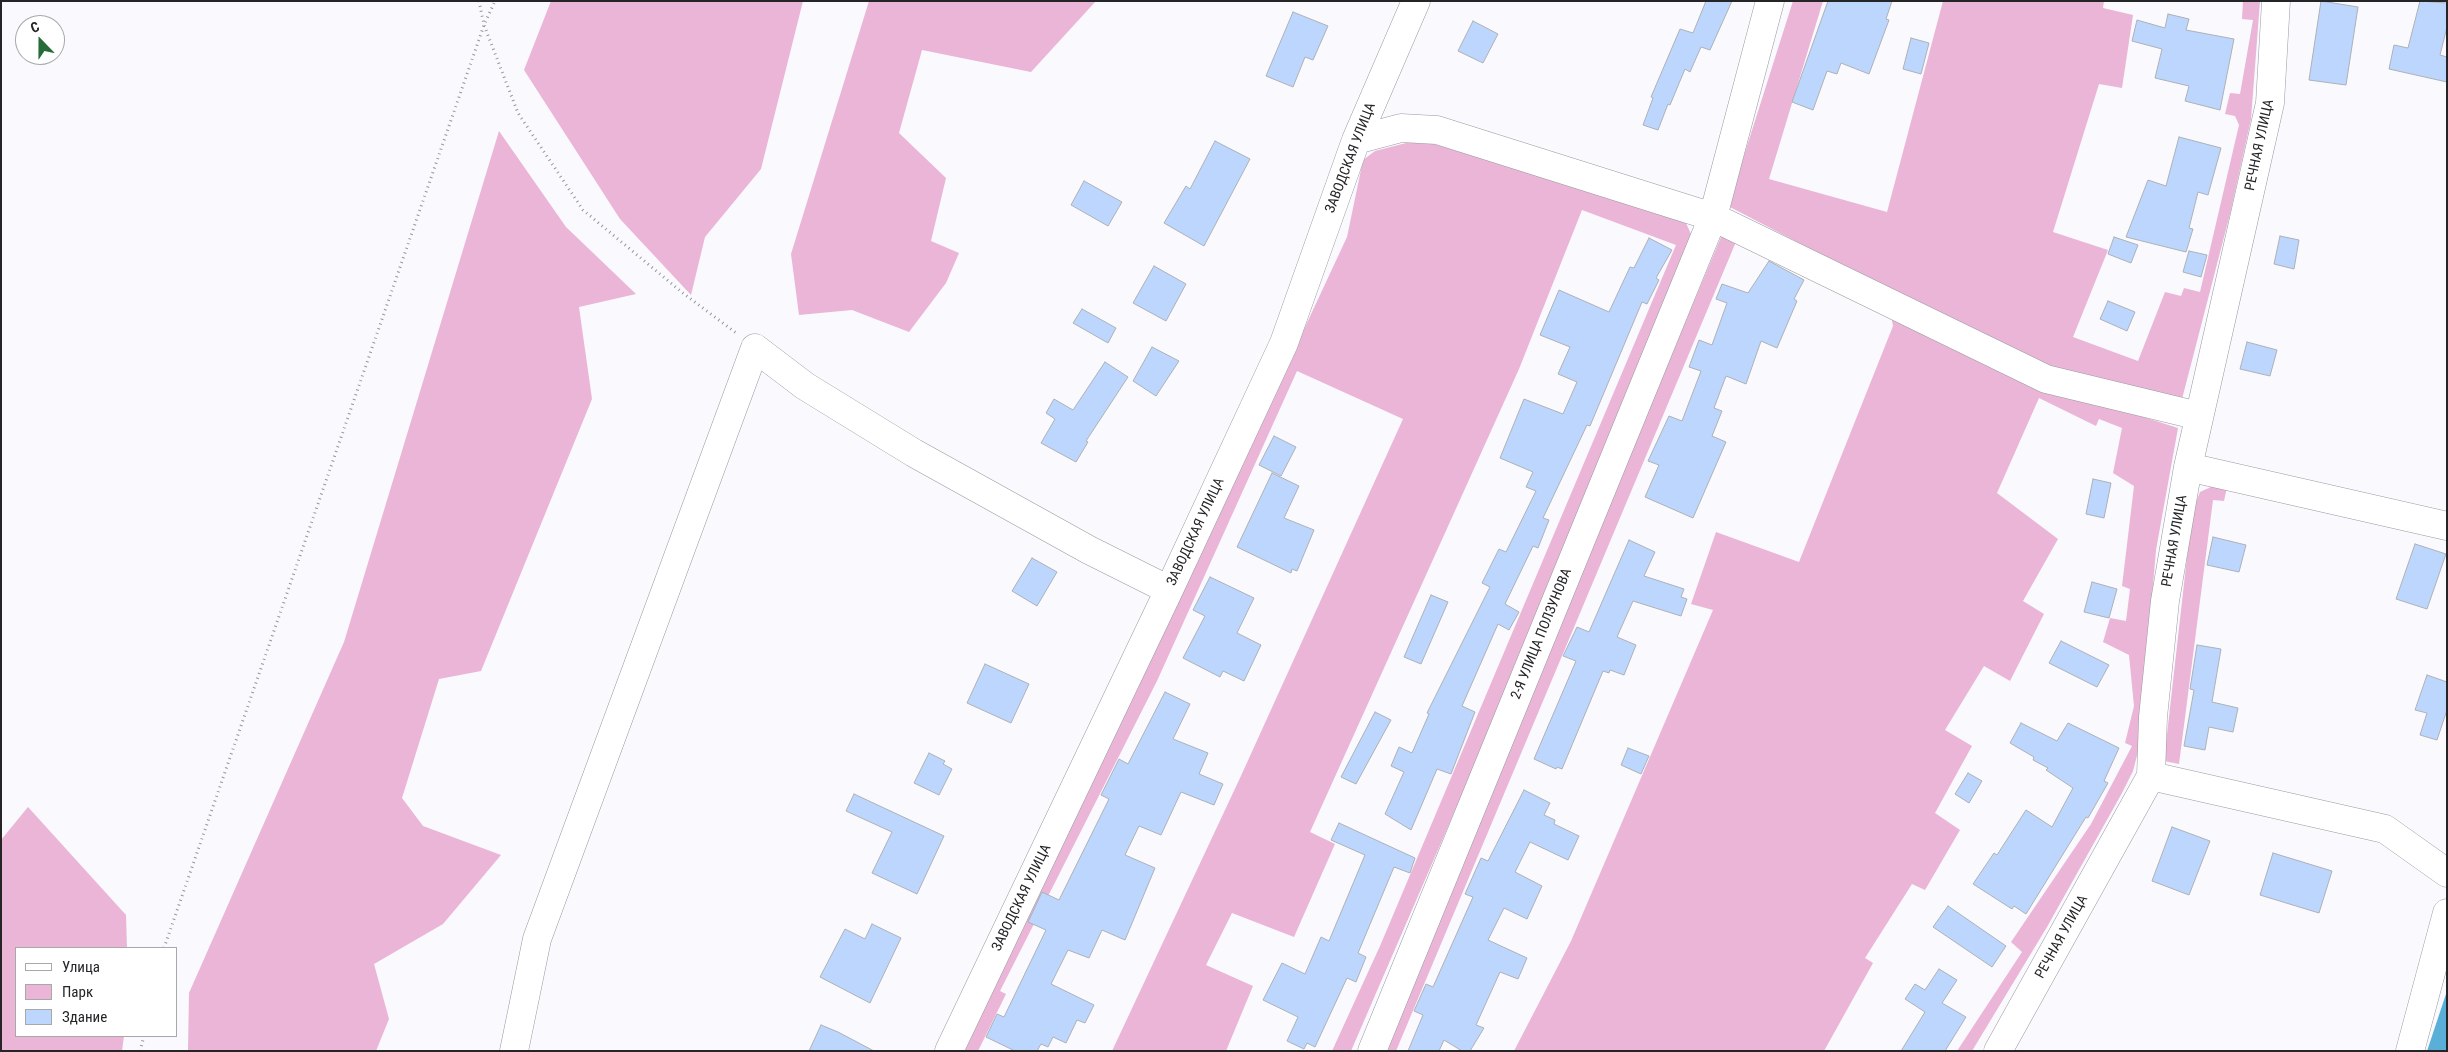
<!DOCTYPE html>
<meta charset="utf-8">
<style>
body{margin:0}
#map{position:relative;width:2448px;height:1052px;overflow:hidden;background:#f9f9fe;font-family:"Roboto Condensed",sans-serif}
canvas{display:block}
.frame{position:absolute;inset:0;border:2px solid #252528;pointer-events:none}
.legend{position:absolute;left:15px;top:947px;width:162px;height:90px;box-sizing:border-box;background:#fff;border:1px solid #a8a8a9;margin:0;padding:6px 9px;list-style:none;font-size:15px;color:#252528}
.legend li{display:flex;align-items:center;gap:10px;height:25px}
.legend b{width:25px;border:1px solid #a8a8a9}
.north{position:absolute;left:15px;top:15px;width:50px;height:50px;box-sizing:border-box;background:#fff;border:1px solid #a8a8a9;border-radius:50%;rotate:338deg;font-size:14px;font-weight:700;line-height:20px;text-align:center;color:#252528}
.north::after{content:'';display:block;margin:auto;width:18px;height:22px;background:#256c39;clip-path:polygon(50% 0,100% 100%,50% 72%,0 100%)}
</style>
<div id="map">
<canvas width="2448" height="1052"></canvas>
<div class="frame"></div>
<ul class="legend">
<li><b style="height:6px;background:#fff"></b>Улица</li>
<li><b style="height:14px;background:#eab5d7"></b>Парк</li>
<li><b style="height:14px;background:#bcd6fd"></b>Здание</li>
</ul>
<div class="north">С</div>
</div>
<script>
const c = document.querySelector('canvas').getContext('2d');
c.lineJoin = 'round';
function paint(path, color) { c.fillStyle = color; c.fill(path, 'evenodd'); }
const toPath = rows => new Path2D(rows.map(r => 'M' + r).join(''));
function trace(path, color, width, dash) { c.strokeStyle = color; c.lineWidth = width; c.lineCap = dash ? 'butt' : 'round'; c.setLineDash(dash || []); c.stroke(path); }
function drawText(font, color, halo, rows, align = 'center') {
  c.font = font + ' "Roboto Condensed",sans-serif'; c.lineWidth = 4; c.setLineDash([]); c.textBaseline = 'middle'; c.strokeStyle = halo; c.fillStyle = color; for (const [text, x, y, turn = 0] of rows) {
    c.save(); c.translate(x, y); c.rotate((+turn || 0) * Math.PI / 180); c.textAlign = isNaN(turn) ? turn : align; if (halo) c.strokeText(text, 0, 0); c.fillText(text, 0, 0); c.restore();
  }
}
paint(toPath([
 [551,1,803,1,761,169,705,237,691,295,620,219,524,70],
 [869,1,1096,1,1031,72,922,50,899,133,946,178,931,241,959,253,946,283,909,332,852,310,799,315,791,254],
 [1793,1,1823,1,1769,179,1887,212,1943,1,2104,1,2103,8,2133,15,2122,88,2099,84,2053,232,2108,250,2073,337,2138,361,2165,292,2181,296,2184,288,2200,292,2239,125,2235,116,2225,114,2230,93,2240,94,2253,20,2242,19,2243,1,2260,1,2251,119,2230,214,2182,399,2037,367,1728,206],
 [499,131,566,227,636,294,579,307,592,399,481,671,439,679,402,798,423,826,501,855,443,924,374,964,389,1019,376,1051,188,1051,189,993,344,642],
 [1410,142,1431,143,1685,221,1691,234,1683,267,1466,785,1351,1051,1332,1051,1380,946,1676,245,1582,210,1519,369,1310,832,1335,844,1294,937,1232,913,1206,965,1253,986,1226,1051,1112,1051,1240,778,1403,419,1297,371,1157,681,1000,991,1006,994,978,1051,961,1051,1161,636,1347,237,1363,160,1375,151],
 [1724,230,1738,237,1396,1051,1380,1051],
 [1891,315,2049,387,2178,428,2156,550,2139,748,2133,771,2122,793,2047,927,1972,1051,1957,1051,2022,952,2011,942,2091,824,2132,746,2125,743,2134,706,2129,655,2103,642,2110,618,2126,621,2130,589,2122,586,2134,486,2113,473,2122,428,2099,419,2096,426,2039,398,1997,493,2058,539,2023,601,2044,614,2010,681,1984,666,1945,730,1972,746,1935,813,1960,830,1925,890,1912,884,1865,958,1873,963,1824,1051,1514,1051,1571,941,1713,610,1691,604,1716,532,1799,562,1893,326],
 [2213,486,2227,487,2224,501,2213,500,2179,764,2164,761,2192,513,2200,492],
 [28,807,126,915,127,948,16,948,16,1036,124,1036,122,1051,1,1051,1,840]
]), '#eab5d7');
paint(toPath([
 [2447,991,2447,1051,2427,1051]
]), '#5aafd8');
const building = toPath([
 [1706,1,1732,1,1710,50,1701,47,1690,72,1685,69,1670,105,1668,104,1658,130,1643,125,1653,98,1651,97,1680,29,1693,33,1706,1],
 [1828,1,1892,1,1886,19,1889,20,1869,74,1841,63,1837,74,1827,71,1813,110,1792,102,1828,1],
 [2321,1,2358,7,2346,85,2309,80,2321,1],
 [2420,1,2447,3,2447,27,2440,55,2447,57,2447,82,2389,69,2394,45,2408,48,2420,1],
 [1293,12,1328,26,1313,60,1305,57,1293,87,1266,76,1293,12],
 [2168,14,2189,19,2186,30,2234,39,2220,110,2185,101,2189,86,2155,78,2162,49,2132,41,2137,20,2165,28,2168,14],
 [1473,21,1498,34,1483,63,1458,51,1473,21],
 [1911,38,1929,43,1921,74,1903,69,1911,38],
 [2179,137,2221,148,2208,195,2198,192,2189,228,2193,229,2186,252,2126,237,2148,180,2166,186,2179,137],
 [1215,141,1250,159,1204,246,1164,223,1186,186,1190,189,1215,141],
 [1084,181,1122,202,1108,226,1071,205,1084,181],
 [2280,236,2299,240,2294,269,2274,264,2280,236],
 [2114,237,2138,245,2131,263,2108,254,2114,237],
 [1649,238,1672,250,1656,278,1659,280,1647,304,1642,302,1590,426,1587,425,1543,518,1549,520,1538,548,1533,546,1505,604,1519,612,1509,630,1498,624,1462,706,1475,712,1451,774,1437,769,1411,830,1385,814,1404,772,1391,766,1399,747,1412,753,1429,714,1427,713,1490,587,1482,583,1499,549,1506,552,1536,491,1526,487,1533,472,1500,458,1524,399,1563,414,1577,382,1558,374,1570,347,1540,335,1559,290,1609,312,1630,267,1634,268,1649,238],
 [2189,251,2207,255,2201,277,2183,272,2189,251],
 [1769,261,1804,280,1794,299,1797,301,1777,348,1761,341,1746,384,1726,376,1714,408,1722,411,1712,436,1726,442,1693,518,1645,497,1659,465,1648,461,1669,416,1682,421,1701,371,1689,367,1699,340,1712,345,1727,303,1716,299,1722,284,1748,293,1769,261],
 [1154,266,1186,284,1166,321,1133,303,1154,266],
 [2108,301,2135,312,2127,331,2100,319,2108,301],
 [1082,309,1116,328,1108,343,1073,323,1082,309],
 [2247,342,2277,350,2270,376,2240,369,2247,342],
 [1152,347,1179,361,1156,396,1133,381,1152,347],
 [1105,362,1128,377,1086,441,1088,442,1076,462,1041,443,1055,419,1046,413,1054,399,1073,410,1105,362],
 [1274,436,1296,447,1281,476,1259,465,1274,436],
 [1272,473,1299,486,1284,518,1314,530,1297,571,1292,569,1291,573,1237,547,1272,473],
 [2093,479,2111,483,2104,518,2086,514,2093,479],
 [2213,537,2246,545,2239,572,2207,565,2213,537],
 [1629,540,1655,552,1644,576,1684,589,1681,597,1687,599,1681,616,1633,601,1617,637,1636,645,1624,675,1610,670,1609,673,1603,671,1562,769,1557,767,1556,769,1534,759,1576,661,1563,656,1577,627,1589,632,1629,540],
 [2415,544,2446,554,2427,609,2396,599,2415,544],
 [1032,558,1057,572,1037,606,1012,591,1032,558],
 [1210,577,1254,598,1237,633,1261,645,1244,681,1223,671,1220,677,1183,658,1205,616,1193,610,1210,577],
 [2092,582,2117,589,2109,618,2084,612,2092,582],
 [1431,595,1448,602,1421,664,1404,657,1431,595],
 [2061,641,2109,665,2097,687,2049,663,2061,641],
 [2197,645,2221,649,2212,702,2238,708,2233,732,2209,727,2205,750,2184,746,2194,690,2190,689,2197,645],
 [985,664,1029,684,1011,723,967,703,985,664],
 [2427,675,2447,682,2447,710,2437,740,2420,735,2427,713,2415,710,2427,675],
 [1165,692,1190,704,1173,739,1208,753,1199,774,1223,784,1214,805,1181,792,1161,835,1139,826,1125,855,1155,868,1125,940,1102,930,1089,958,1068,950,1051,984,1094,1005,1085,1023,1077,1020,1066,1043,1053,1037,1048,1047,1041,1044,1037,1051,1015,1051,986,1037,997,1014,1004,1017,1046,930,1028,922,1042,892,1059,900,1109,799,1101,795,1119,759,1128,764,1165,692],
 [1375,712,1391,720,1356,784,1341,777,1375,712],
 [2021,723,2057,741,2068,723,2119,748,2104,781,2108,783,2088,818,2086,817,2026,914,2014,906,2012,909,1973,884,1994,853,1997,855,2026,810,2052,827,2073,788,2046,770,2048,768,2033,760,2034,757,2010,743,2021,723],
 [1628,748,1649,756,1641,774,1621,765,1628,748],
 [929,753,945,761,943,764,952,769,939,795,914,783,929,753],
 [1968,773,1982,781,1969,803,1955,794,1968,773],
 [1524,790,1550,803,1544,815,1555,820,1554,824,1579,836,1568,860,1530,842,1515,872,1542,886,1527,919,1504,908,1488,940,1527,958,1518,979,1500,972,1476,1025,1484,1028,1470,1051,1462,1051,1444,1040,1439,1051,1408,1051,1423,1015,1414,1011,1426,984,1433,987,1473,897,1465,894,1481,858,1488,861,1524,790],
 [854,794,944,836,917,894,872,873,892,832,846,811,854,794],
 [1339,823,1415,858,1410,873,1394,867,1358,953,1366,957,1356,982,1347,978,1315,1047,1307,1043,1304,1049,1287,1041,1298,1017,1263,1000,1282,963,1305,974,1321,937,1329,941,1365,855,1331,840,1339,823],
 [2172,827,2210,841,2189,895,2152,881,2172,827],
 [2273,853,2332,871,2319,913,2260,895,2273,853],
 [1948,906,2006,946,1992,967,1933,927,1948,906],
 [872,924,901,938,870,1003,820,977,845,929,865,939,872,924],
 [1939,969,1957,980,1942,1003,1966,1017,1945,1051,1901,1051,1925,1012,1905,999,1915,984,1925,990,1939,969],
 [821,1025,838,1032,874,1051,809,1051,821,1025]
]);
paint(building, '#bcd6fd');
trace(building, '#adb1b6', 1);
const minor = toPath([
 [1356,140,1401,128,1437,130,1713,217,2046,379,2199,416],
 [2188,467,2447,526],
 [2151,776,2385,829,2447,873],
 [514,1051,537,939,755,348,805,386,914,453,1089,550,1169,590],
 [949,1051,1169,590,1284,343,1356,140,1416,1],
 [1372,1051,1713,217,1770,1],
 [1998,1051,2151,776,2153,717,2165,601,2188,467,2270,103,2276,1],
 [2410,1051,2447,913]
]);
trace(minor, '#9a9aa0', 29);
trace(toPath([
 [479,1,484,25,518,113,583,210,684,294,736,333],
 [164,948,484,25,495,1],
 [140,1051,144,1036]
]), '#97979b', 3, [1, 4]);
trace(minor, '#fff', 28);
drawText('14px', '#252528', '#fff', [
 ["РЕЧНАЯ УЛИЦА",2260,145,-78],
 ["ЗАВОДСКАЯ УЛИЦА",1351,158,-69],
 ["ЗАВОДСКАЯ УЛИЦА",1196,532,-65],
 ["РЕЧНАЯ УЛИЦА",2175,541,-80],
 ["2-Я УЛИЦА ПОЛЗУНОВА",1542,634,-68],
 ["ЗАВОДСКАЯ УЛИЦА",1022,898,-64],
 ["РЕЧНАЯ УЛИЦА",2062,937,-61]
]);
</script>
